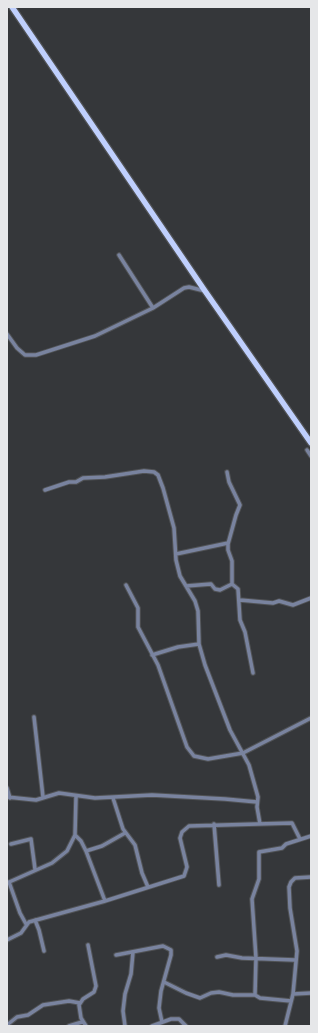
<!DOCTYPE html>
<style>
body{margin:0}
#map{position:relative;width:318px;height:1033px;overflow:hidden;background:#35373a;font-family:"DejaVu Sans",sans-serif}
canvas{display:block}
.frame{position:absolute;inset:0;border:8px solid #e6e7e9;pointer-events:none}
</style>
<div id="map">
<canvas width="318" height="1033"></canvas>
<div class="frame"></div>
</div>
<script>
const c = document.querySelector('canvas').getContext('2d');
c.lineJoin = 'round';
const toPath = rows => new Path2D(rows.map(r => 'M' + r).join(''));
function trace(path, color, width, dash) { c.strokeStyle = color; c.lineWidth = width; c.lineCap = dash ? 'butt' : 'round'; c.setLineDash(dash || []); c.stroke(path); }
const minor = toPath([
 [119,255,153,308],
 [7,334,17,348,25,355,36,355,95,336,153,308,184,288,189,287,205,291],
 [307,450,311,456],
 [227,472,229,482,240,505,236,515,228,544,228,550,232,561,232,584],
 [45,490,69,482,76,482,83,478,105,477,144,471,154,472,158,475,163,488,174,528,176,560,180,576,195,601,198,611,199,644,205,665,230,730,249,765,258,797,257,807,260,824],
 [176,554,228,543],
 [126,585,138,608,138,627,158,665,187,747,194,756,208,759,243,753,311,718],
 [186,586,211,584,215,589,220,590,232,584,238,589,240,620,245,632,253,673],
 [240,600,273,603,279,601,293,605,311,598],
 [152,655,178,647,199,644],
 [34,717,43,797],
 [7,788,10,798],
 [7,797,36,800,59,793,95,798,152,795,225,799,257,802],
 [113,798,123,829,135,845,142,873,148,887],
 [214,824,219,885],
 [75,835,81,841,86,851,105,901],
 [11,844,31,839,35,869],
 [86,851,102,846,125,833],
 [9,882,20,913,26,924],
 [7,883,52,863,67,851,75,835,76,797],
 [35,920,39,930,44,951],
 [7,940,21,933,29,922,105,901,184,876,187,867,180,838,182,832,189,826,292,823,300,839],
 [116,955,163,946,171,950,171,955,161,991,159,1008,162,1022],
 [217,957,226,955,242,958,295,960],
 [164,982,186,993,200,998,211,993,219,992,233,995,255,995],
 [293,994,311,993],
 [291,1001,260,998,255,995,256,958,252,899,259,879,259,852,282,848,286,844,311,836],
 [7,1025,17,1017,28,1015,43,1005,69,1001,80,1003],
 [69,1026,82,1022],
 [86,1026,81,1018,79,1005,83,999,94,992,96,986,88,945],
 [125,1026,123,1011,125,994,131,974,133,952],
 [152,1026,171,1019,179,1019,186,1026],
 [285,1026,293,994,297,951,290,908,289,887,291,882,295,878,311,877]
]);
const primary = toPath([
 [12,7,205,291,311,443]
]);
trace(minor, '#515356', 5.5);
trace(primary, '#515356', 8);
trace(minor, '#79839f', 3.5);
trace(primary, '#bfcffd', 5.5);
</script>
